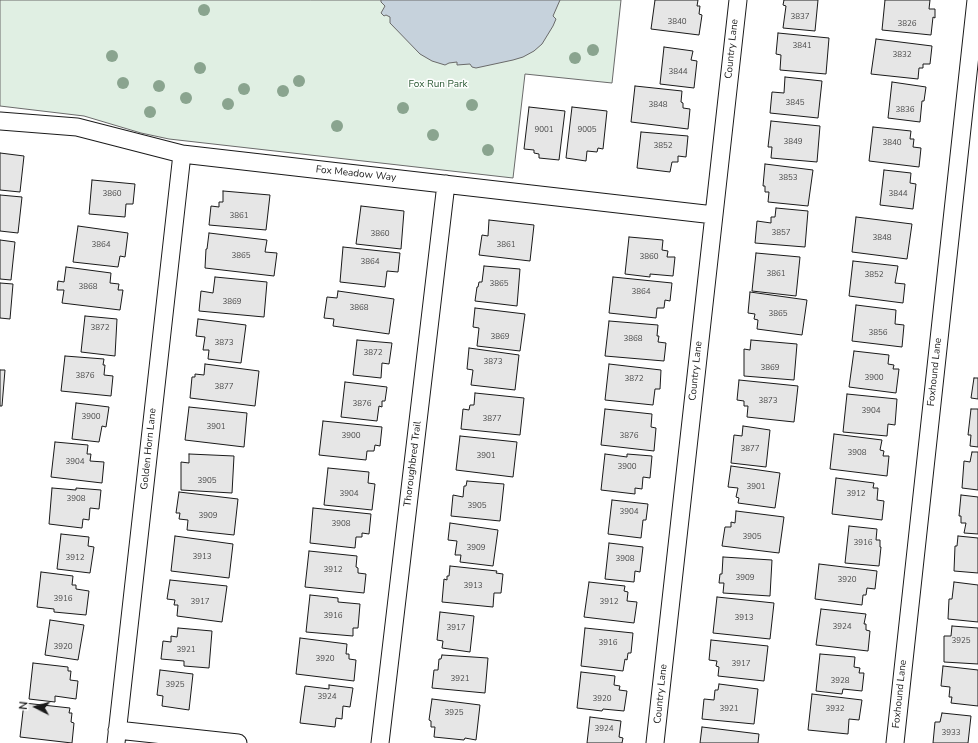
<!DOCTYPE html>
<style>
body{margin:0}
#map{position:relative;width:978px;height:743px;overflow:hidden;background:#fff;font-family:"Nunito Sans",sans-serif}
canvas{display:block}
.north{position:absolute;left:16px;top:687px;width:40px;height:40px;-webkit-text-stroke:3px #fff;paint-order:stroke;rotate:276deg;font-size:11px;font-weight:700;line-height:16px;text-align:center;color:#1a1a1a}
.north::after{content:'';display:block;margin:auto;width:14px;height:18px;background:#1a1a1a;clip-path:polygon(50% 0,100% 100%,50% 72%,0 100%)}
</style>
<div id="map">
<canvas width="978" height="743"></canvas>
<div class="north">N</div>
</div>
<script>
const c = document.querySelector('canvas').getContext('2d');
c.lineJoin = 'round';
function paint(path, color) { c.fillStyle = color; c.fill(path, 'evenodd'); }
const toPath = rows => new Path2D(rows.map(r => 'M' + r).join(''));
function trace(path, color, width, dash) { c.strokeStyle = color; c.lineWidth = width; c.lineCap = dash ? 'butt' : 'round'; c.setLineDash(dash || []); c.stroke(path); }
function drawText(font, color, halo, rows, align = 'center') {
  c.font = font + ' "Nunito Sans",sans-serif'; c.lineWidth = 3; c.setLineDash([]); c.textBaseline = 'middle'; c.strokeStyle = halo; c.fillStyle = color; for (const [text, x, y, turn = 0] of rows) {
    c.save(); c.translate(x, y); c.rotate((+turn || 0) * Math.PI / 180); c.textAlign = isNaN(turn) ? turn : align; if (halo) c.strokeText(text, 0, 0); c.fillText(text, 0, 0); c.restore();
  }
}
const green = toPath([
 [0,0,621,0,612,83,525,74,513,178,169,139,141,133,84,116,0,106,0,0]
]);
paint(green, '#e0efe3');
trace(green, '#6a6a6a', 1);
const water = toPath([
 [381,0,560,0,553,16,556,19,553,26,542,44,534,51,523,57,513,60,476,68,472,67,470,64,457,65,457,62,449,63,445,65,432,61,420,54,390,23,390,17,386,15,384,16,381,13,385,6,381,2,381,0]
]);
paint(water, '#c6d2dc');
trace(water, '#6a6a6a', 1);
const building = toPath([
 [655,0,698,0,697,6,700,6,699,14,702,15,699,35,651,29,655,0],
 [784,0,818,0,815,31,783,28,786,6,783,5,784,0],
 [885,0,930,0,929,9,935,9,935,18,933,17,931,35,882,30,885,0],
 [778,33,829,38,826,74,780,70,781,55,776,54,778,33],
 [876,39,932,46,930,64,923,64,923,68,919,68,918,79,871,74,876,39],
 [664,47,693,51,691,60,697,61,694,88,660,84,664,47],
 [785,77,822,81,818,118,770,113,772,92,784,93,785,77],
 [892,82,926,87,924,101,922,101,920,122,888,118,892,82],
 [635,86,682,91,681,102,683,103,683,108,690,109,688,129,631,122,635,86],
 [529,107,565,111,559,160,539,158,539,154,534,153,534,150,524,149,529,107],
 [572,107,607,111,603,149,598,148,597,152,587,151,586,161,566,158,572,107],
 [771,121,820,126,817,162,771,158,772,147,768,147,771,121],
 [873,127,911,131,910,139,914,139,913,147,921,148,919,167,869,161,873,127],
 [641,132,688,136,686,157,678,156,678,162,672,162,670,172,637,168,641,132],
 [0,153,24,156,20,192,0,190,0,153],
 [765,164,813,170,808,206,768,202,769,192,765,192,765,186,763,186,765,164],
 [884,170,911,173,910,183,916,184,913,209,880,205,884,170],
 [92,180,135,184,133,204,126,204,125,217,89,214,92,180],
 [223,191,270,195,266,230,209,225,211,206,219,207,219,202,223,202,223,191],
 [0,195,22,197,18,233,0,231,0,195],
 [361,206,404,211,401,249,356,244,361,206],
 [776,208,808,211,805,247,755,243,757,221,771,223,771,217,775,217,776,208],
 [856,217,912,224,907,259,852,252,856,217],
 [489,220,534,225,530,261,479,255,482,235,488,236,489,220],
 [78,226,128,233,125,257,120,256,118,267,73,262,78,226],
 [209,233,267,240,265,252,277,253,274,276,205,268,206,249,207,249,209,233],
 [629,237,663,240,662,250,668,251,667,257,675,257,673,276,650,274,650,277,625,274,629,237],
 [0,240,15,242,11,280,0,279,0,240],
 [343,247,400,253,398,272,387,271,385,287,340,282,343,247],
 [756,253,800,257,796,296,752,291,756,253],
 [853,261,898,266,895,283,905,284,903,303,849,296,853,261],
 [484,266,520,269,517,306,475,301,477,287,478,287,479,282,482,282,484,266],
 [66,267,111,273,110,283,119,284,118,290,123,290,120,310,62,303,64,290,57,290,58,281,64,282,66,267],
 [215,277,267,282,264,317,199,311,201,291,213,293,215,277],
 [613,277,672,283,670,301,665,300,664,308,657,308,656,318,609,313,613,277],
 [0,283,13,284,10,319,0,318,0,283],
 [338,291,394,299,389,334,333,326,334,319,324,318,327,297,337,298,338,291],
 [750,292,807,300,802,335,757,329,758,320,754,319,755,314,748,313,750,292],
 [856,305,896,310,895,324,904,325,902,347,852,341,856,305],
 [475,308,525,314,520,351,477,346,479,328,473,327,475,308],
 [85,316,117,319,115,356,81,352,85,316],
 [198,319,246,325,241,363,208,359,209,350,203,350,205,337,196,336,198,319],
 [609,321,658,325,657,336,659,336,658,342,666,343,664,361,605,356,609,321],
 [357,340,392,343,389,364,382,363,381,378,353,375,357,340],
 [751,340,797,344,794,380,744,376,744,349,750,350,751,340],
 [469,348,519,355,515,390,471,385,473,370,467,369,469,348],
 [854,351,889,355,888,364,894,365,893,369,899,369,896,393,849,387,854,351],
 [65,356,104,359,103,365,105,365,104,375,113,376,111,396,61,391,65,356],
 [205,364,259,371,255,406,190,398,192,377,195,377,195,374,204,375,205,364],
 [609,364,661,370,660,389,655,389,653,405,605,400,609,364],
 [0,370,5,370,2,406,0,406,0,370],
 [974,378,978,378,978,399,971,398,974,378],
 [739,380,798,386,794,422,747,417,748,406,744,406,744,401,737,400,739,380],
 [345,382,387,387,385,401,382,401,382,407,379,406,377,421,341,417,345,382],
 [475,393,524,398,520,435,461,429,463,409,469,410,470,405,474,405,475,393],
 [847,394,897,399,895,425,888,424,887,436,843,432,847,394],
 [76,403,109,407,106,427,102,426,99,442,72,439,76,403],
 [189,407,247,413,244,447,185,440,189,407],
 [605,409,652,414,651,427,656,428,654,451,601,445,605,409],
 [971,409,978,409,978,447,970,446,971,435,968,435,971,409],
 [323,421,382,427,380,446,375,445,374,451,367,451,366,460,319,455,323,421],
 [743,426,770,430,766,467,731,463,734,435,742,436,743,426],
 [834,434,882,440,880,450,884,451,883,456,889,456,887,476,830,469,834,434],
 [460,436,517,442,513,477,456,470,460,436],
 [55,442,88,445,87,454,91,454,90,461,104,462,102,483,51,477,55,442],
 [972,452,978,452,978,490,962,488,964,461,970,462,972,452],
 [189,454,234,456,232,493,181,490,181,462,189,463,189,454],
 [605,454,627,457,627,454,652,456,650,478,643,477,642,489,635,488,635,494,601,490,605,454],
 [731,466,780,473,775,508,738,503,739,498,736,497,738,488,728,487,731,466],
 [328,468,369,472,368,483,375,484,372,510,324,505,328,468],
 [836,478,874,483,873,488,878,488,877,500,884,501,882,520,832,514,836,478],
 [467,481,504,484,500,521,451,516,453,495,463,497,464,486,466,486,467,481],
 [52,488,76,490,76,488,101,490,99,509,90,508,89,520,83,519,82,528,49,524,52,488],
 [179,492,238,499,234,535,187,530,188,520,179,519,180,513,176,513,179,492],
 [961,495,978,497,978,534,964,533,966,523,961,523,961,516,959,516,961,495],
 [612,500,648,504,646,520,643,520,641,538,608,534,612,500],
 [313,508,371,514,369,534,362,533,362,537,356,537,355,548,310,543,313,508],
 [736,511,784,517,779,553,722,546,725,527,731,527,731,522,735,523,736,511],
 [450,523,498,530,493,566,460,562,461,555,455,555,457,541,448,540,450,523],
 [849,526,877,529,876,540,880,540,880,547,881,547,879,566,845,563,849,526],
 [61,534,89,537,88,546,94,547,90,573,57,569,61,534],
 [175,536,233,544,229,578,171,571,175,536],
 [958,536,978,538,978,573,954,571,955,546,957,546,958,536],
 [609,543,643,547,640,572,635,571,634,582,605,579,609,543],
 [309,551,357,556,356,567,358,568,358,573,366,574,364,593,305,587,309,551],
 [723,557,772,560,770,596,723,593,724,583,719,583,720,574,722,574,723,557],
 [819,564,877,571,875,589,867,588,866,595,863,595,862,605,815,599,819,564],
 [450,566,497,571,496,573,503,574,501,593,494,593,493,607,442,602,444,579,447,580,447,576,449,576,450,566],
 [41,572,73,576,72,585,76,585,76,589,89,591,86,615,54,612,54,609,37,607,41,572],
 [170,580,227,586,222,622,177,616,178,605,174,605,175,600,167,599,170,580],
 [589,582,625,586,624,591,628,592,627,601,637,602,634,623,584,617,589,582],
 [954,582,978,585,978,622,948,619,949,599,952,599,954,582],
 [310,595,338,598,338,602,360,604,358,628,353,628,353,636,306,632,310,595],
 [717,597,774,603,770,639,713,633,717,597],
 [821,609,866,614,864,624,866,624,866,630,870,631,868,651,816,645,821,609],
 [440,612,474,616,470,652,442,648,443,641,437,640,440,612],
 [50,620,84,625,78,660,45,655,50,620],
 [952,626,978,628,978,664,944,662,944,636,951,636,952,626],
 [178,628,212,631,209,668,184,666,184,661,161,659,163,641,171,642,171,636,177,637,178,628],
 [585,628,633,633,631,653,628,653,627,660,625,659,623,671,581,666,585,628],
 [300,638,347,644,346,654,349,654,349,659,356,660,354,681,296,674,300,638],
 [711,640,768,646,764,681,718,676,719,667,716,666,717,661,709,660,711,640],
 [820,654,855,657,854,667,860,668,859,673,864,673,862,691,843,689,842,694,816,691,820,654],
 [442,655,488,658,485,693,432,688,434,670,438,670,439,659,441,659,442,655],
 [33,663,68,667,68,671,71,671,70,680,78,681,76,699,55,696,55,702,29,699,33,663],
 [943,666,978,670,978,706,951,703,952,697,949,697,950,687,941,686,943,666],
 [160,670,193,674,189,710,162,706,163,696,157,695,160,670],
 [581,672,615,676,614,685,620,686,619,690,627,691,624,711,603,709,602,711,577,708,581,672],
 [719,684,758,689,754,724,702,719,704,699,714,700,715,690,718,690,719,684],
 [329,685,353,688,350,707,343,706,342,719,336,718,335,727,300,723,305,686,329,689,329,685],
 [812,694,862,700,859,720,849,719,848,734,808,730,812,694],
 [432,699,480,705,476,740,465,738,464,740,434,737,435,727,431,727,431,721,429,720,432,699],
 [24,703,70,708,69,713,72,713,71,722,74,723,72,743,20,737,24,703],
 [942,713,971,716,968,743,933,743,935,722,940,722,942,713],
 [590,717,621,721,619,737,623,738,622,743,587,743,590,717],
 [702,727,759,734,758,743,700,743,702,727]
]);
paint(building, '#e6e6e6');
trace(building, '#1a1a1a', 1);
const minor = toPath([
 [0,121,77,127,182,154,714,215],
 [117,730,238,743],
 [116,743,182,154],
 [380,743,446,184],
 [655,743,738,0],
 [895,743,976,0]
]);
trace(minor, '#1a1a1a', 19);
trace(minor, '#fff', 17);
c.fillStyle = '#8aa48f';
for (const [x, y] of [
 [204,10],
 [593,50],
 [112,56],
 [575,58],
 [200,68],
 [299,81],
 [123,83],
 [159,86],
 [244,89],
 [283,91],
 [186,98],
 [228,104],
 [472,105],
 [403,108],
 [150,112],
 [337,126],
 [433,135],
 [488,150]
]) { c.beginPath(); c.arc(x, y, 6, 0, 2 * Math.PI); c.fill(); }
drawText('8px', '#4d4d4d', null, [
 ["3837",800,17],
 ["3840",677,22],
 ["3826",907,24],
 ["3841",802,46],
 ["3832",902,55],
 ["3844",678,72],
 ["3845",795,103],
 ["3848",658,105],
 ["3836",905,110],
 ["9001",544,130],
 ["9005",587,130],
 ["3849",793,142],
 ["3840",892,143],
 ["3852",663,146],
 ["3853",788,178],
 ["3860",112,194],
 ["3844",898,194],
 ["3861",239,216],
 ["3857",781,233],
 ["3860",380,234],
 ["3848",882,238],
 ["3864",101,245],
 ["3861",506,245],
 ["3865",241,256],
 ["3860",649,257],
 ["3864",370,262],
 ["3861",776,274],
 ["3852",874,275],
 ["3865",499,284],
 ["3868",88,287],
 ["3864",641,292],
 ["3869",232,302],
 ["3868",359,308],
 ["3865",778,314],
 ["3872",100,328],
 ["3856",878,333],
 ["3869",500,337],
 ["3868",633,339],
 ["3873",224,343],
 ["3872",373,353],
 ["3873",493,362],
 ["3869",770,368],
 ["3876",85,376],
 ["3900",874,378],
 ["3872",634,379],
 ["3877",224,387],
 ["3873",768,401],
 ["3876",362,404],
 ["3904",871,411],
 ["3900",91,417],
 ["3877",492,419],
 ["3901",216,427],
 ["3900",351,436],
 ["3876",629,436],
 ["3877",750,449],
 ["3908",857,453],
 ["3901",486,456],
 ["3904",75,462],
 ["3900",627,467],
 ["3905",207,481],
 ["3901",756,487],
 ["3904",349,494],
 ["3912",856,494],
 ["3908",76,499],
 ["3905",477,506],
 ["3904",629,512],
 ["3909",208,516],
 ["3908",341,524],
 ["3905",752,537],
 ["3916",863,543],
 ["3909",476,548],
 ["3913",202,557],
 ["3912",75,558],
 ["3908",625,559],
 ["3912",333,570],
 ["3909",745,578],
 ["3920",847,580],
 ["3913",473,586],
 ["3916",63,599],
 ["3917",200,602],
 ["3912",609,602],
 ["3916",333,616],
 ["3913",744,618],
 ["3924",842,627],
 ["3917",456,628],
 ["3925",961,641],
 ["3916",608,643],
 ["3920",63,647],
 ["3921",186,650],
 ["3920",325,659],
 ["3917",741,664],
 ["3921",460,679],
 ["3928",840,681],
 ["3925",175,685],
 ["3924",327,697],
 ["3920",602,699],
 ["3921",729,709],
 ["3932",835,709],
 ["3925",454,713],
 ["3924",604,729],
 ["3933",951,733]
]);
drawText('10px', '#1a1a1a', '#fff', [
 ["Country Lane",732,49,-84],
 ["Fox Meadow Way",356,174,6],
 ["Country Lane",696,371,-84],
 ["Foxhound Lane",935,372,-84],
 ["Golden Horn Lane",149,449,-84],
 ["Thoroughbred Trail",413,464,-83],
 ["Country Lane",661,694,-84],
 ["Foxhound Lane",900,694,-84]
]);
drawText('10px', '#2b5a34', '#fff', [
 ["Fox Run Park",438,85]
]);
</script>
